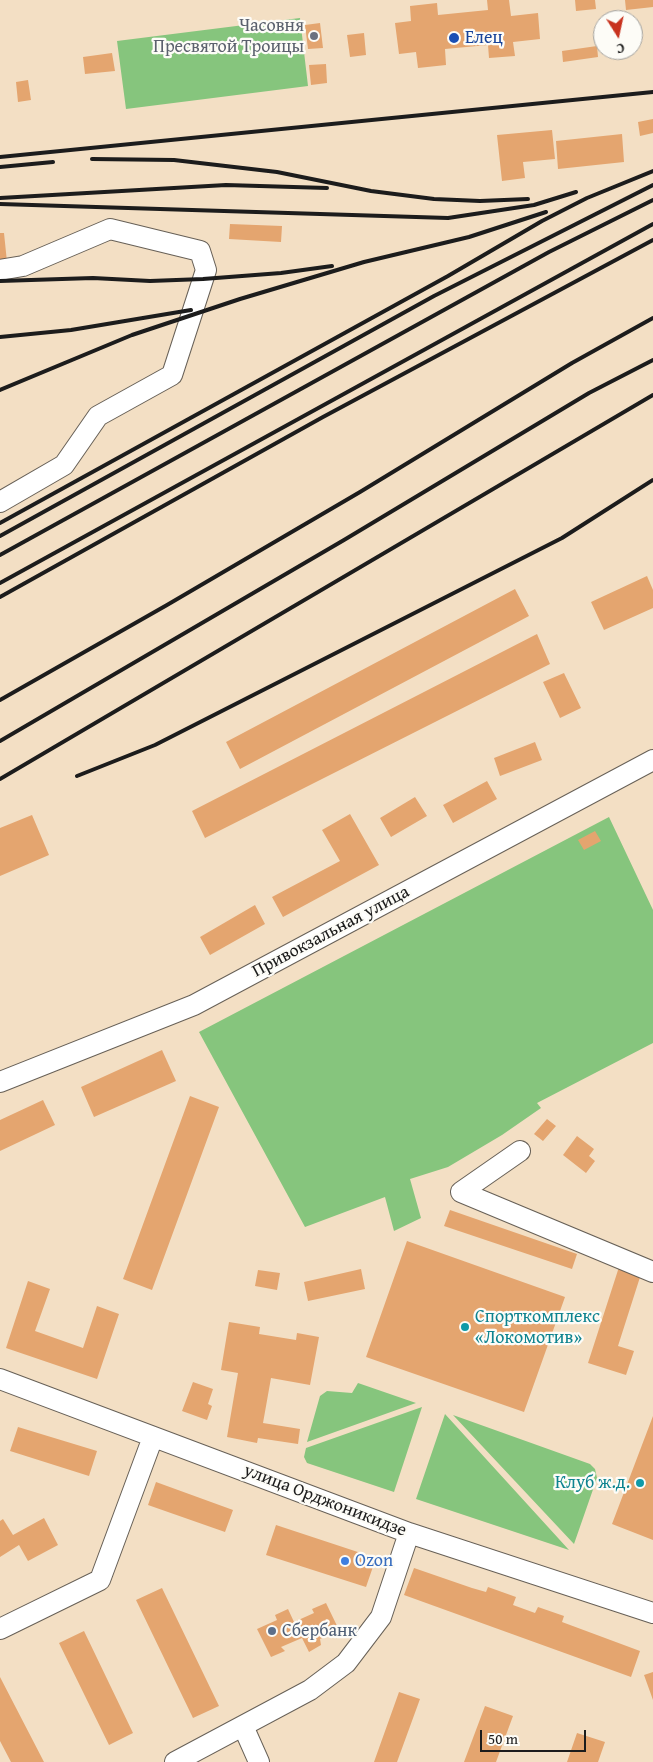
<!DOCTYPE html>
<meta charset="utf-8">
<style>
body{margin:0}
#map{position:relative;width:653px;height:1762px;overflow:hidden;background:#f3dfc4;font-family:"Gentium Book Plus",serif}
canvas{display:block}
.north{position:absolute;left:593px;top:10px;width:50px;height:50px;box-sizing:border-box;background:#fdfcf7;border:1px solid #a3a29f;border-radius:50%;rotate:170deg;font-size:14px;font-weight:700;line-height:20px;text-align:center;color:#1c1c1c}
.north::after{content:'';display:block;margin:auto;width:18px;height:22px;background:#c8321e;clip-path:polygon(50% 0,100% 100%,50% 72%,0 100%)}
.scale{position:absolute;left:480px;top:1730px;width:106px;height:22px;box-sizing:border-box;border:2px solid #1c1c1c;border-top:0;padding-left:6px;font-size:15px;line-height:18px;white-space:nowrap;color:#1c1c1c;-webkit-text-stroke:4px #fdfcf7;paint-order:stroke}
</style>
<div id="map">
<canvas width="653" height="1762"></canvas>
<div class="north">С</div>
<div class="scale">50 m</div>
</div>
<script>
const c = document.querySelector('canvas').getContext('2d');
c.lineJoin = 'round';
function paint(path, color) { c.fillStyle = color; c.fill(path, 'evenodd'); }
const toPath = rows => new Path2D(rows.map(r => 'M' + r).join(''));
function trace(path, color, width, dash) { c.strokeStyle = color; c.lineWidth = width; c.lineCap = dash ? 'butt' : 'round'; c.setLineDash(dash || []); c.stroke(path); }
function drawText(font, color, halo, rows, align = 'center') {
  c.font = font + ' "Gentium Book Plus",serif'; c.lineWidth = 4.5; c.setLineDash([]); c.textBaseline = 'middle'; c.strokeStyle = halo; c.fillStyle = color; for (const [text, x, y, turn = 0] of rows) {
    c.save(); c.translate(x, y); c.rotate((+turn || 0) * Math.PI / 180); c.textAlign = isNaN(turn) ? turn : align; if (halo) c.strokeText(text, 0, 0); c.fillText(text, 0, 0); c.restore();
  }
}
paint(toPath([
 [300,18,308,86,126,109,117,41],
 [609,817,653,910,653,1043,537,1103,541,1108,502,1135,448,1167,410,1179,421,1218,394,1231,385,1197,305,1227,199,1032],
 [358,1383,416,1403,307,1442,320,1396,327,1391,352,1393],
 [422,1407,394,1492,307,1463,304,1457,306,1448],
 [445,1414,569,1550,416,1499],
 [453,1415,590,1464,595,1469,597,1478,574,1544]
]), '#86c57d');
paint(toPath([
 [487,0,509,0,511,16,538,13,540,39,513,42,515,56,489,58,488,45,445,49,446,65,418,68,416,52,399,54,395,23,411,21,410,6,437,3,438,15,488,10],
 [575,0,595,0,596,9,576,11],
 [625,0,653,0,653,7,626,10],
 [320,23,323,48,308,49,305,25],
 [364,33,366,55,350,57,347,35],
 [597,46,598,57,563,62,562,51],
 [112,53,115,71,85,74,83,57],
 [326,64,327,83,311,85,309,65],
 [28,80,31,100,18,102,16,82],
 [653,119,653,133,640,136,638,122],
 [552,130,555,159,523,162,525,178,502,181,497,135],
 [622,134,624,162,558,169,556,141],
 [230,224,282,226,281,242,229,239],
 [0,233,4,233,7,262,0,262],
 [647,576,653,590,653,608,604,630,591,602],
 [515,589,529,616,240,769,226,742],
 [537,634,550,664,205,838,192,811],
 [564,673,581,708,560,718,543,682],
 [535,742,542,760,500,776,494,758],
 [487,781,497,799,453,823,443,805],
 [415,797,427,816,391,837,380,818],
 [350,814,379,865,283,917,272,897,340,861,322,830],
 [32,815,49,855,0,876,0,828],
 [595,831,601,841,584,850,578,840],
 [255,905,265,924,210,955,200,937],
 [162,1050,176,1081,94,1117,81,1087],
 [190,1096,219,1107,152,1290,123,1279],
 [43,1100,55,1125,0,1151,0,1120],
 [547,1119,556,1126,543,1141,534,1134],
 [577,1136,594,1149,589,1156,595,1161,586,1173,563,1155],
 [450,1210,577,1254,572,1269,444,1226],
 [407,1241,565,1297,524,1412,366,1357],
 [619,1267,641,1274,618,1346,634,1351,626,1375,588,1363],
 [361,1269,365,1289,308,1301,304,1282],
 [258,1270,280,1273,277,1290,255,1286],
 [28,1281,50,1289,35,1331,83,1348,97,1306,119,1314,97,1379,6,1348],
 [229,1322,260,1327,259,1334,296,1340,297,1333,319,1337,310,1385,271,1378,263,1423,300,1429,298,1444,258,1438,257,1443,227,1437,238,1373,221,1370],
 [193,1382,213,1389,208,1404,212,1406,207,1420,182,1411],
 [653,1416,653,1540,612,1524],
 [18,1427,97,1451,89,1476,10,1451],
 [156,1482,233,1510,225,1532,148,1505],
 [44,1518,58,1545,28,1561,19,1545,0,1557,0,1521,3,1519,13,1535],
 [276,1525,376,1558,366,1587,266,1555],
 [414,1568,472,1588,486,1592,488,1587,516,1597,513,1605,535,1613,538,1607,564,1616,562,1622,640,1651,631,1677,404,1595],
 [162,1588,219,1706,193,1718,136,1600],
 [326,1603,339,1630,320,1639,321,1645,309,1652,302,1638,281,1647,285,1651,271,1657,257,1629,277,1620,275,1615,288,1609,294,1622,314,1613,312,1609],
 [84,1631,133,1733,109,1745,59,1643],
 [653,1672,653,1700,644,1675],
 [0,1677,44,1762,11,1762,0,1741],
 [399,1692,420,1699,397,1762,374,1762],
 [485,1706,513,1716,496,1762,464,1762],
 [577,1733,605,1742,598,1762,567,1762]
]), '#e4a56f');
const minor = toPath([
 [0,270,23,266,110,229,200,251,206,270,172,375,98,416,64,465,0,502],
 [0,1082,194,1005,653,760],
 [520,1151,461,1192,653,1272],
 [0,1379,409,1533,653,1613],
 [0,1629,100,1580,153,1437],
 [243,1726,259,1762],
 [175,1762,310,1690,346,1663,381,1617,409,1533]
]);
trace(minor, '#676057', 22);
trace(minor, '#fff', 20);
trace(toPath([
 [0,157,653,92],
 [92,159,174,160,277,172,371,191,434,199,480,201,528,199],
 [0,167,53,162],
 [0,198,226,185,327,188],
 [0,204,448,218,534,205,576,192],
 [0,281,93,278,150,281,203,279,281,273,332,266],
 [0,337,71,330,191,310],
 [0,390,132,335,240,299,364,262,469,237,546,212],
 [0,523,448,276,542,221,587,198,653,171],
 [0,536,434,296,653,185],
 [0,555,549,252,653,200],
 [0,583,653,224],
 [0,597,323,417,653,240],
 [0,700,167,605,360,492,572,363,653,318],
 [0,741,344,540,589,393,653,360],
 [77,776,155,745,562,538,653,480],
 [0,779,653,395]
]), '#1c1c1c', 4);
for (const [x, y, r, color] of [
 [314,36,5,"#6b7280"],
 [454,38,6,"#1a4fb4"],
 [465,1327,5,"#0f9aa8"],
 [640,1483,5,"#0f9aa8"],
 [345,1561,5,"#3f7fe0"],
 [272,1631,5,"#5c6f8a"]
]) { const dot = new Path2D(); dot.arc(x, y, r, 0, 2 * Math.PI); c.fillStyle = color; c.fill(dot); trace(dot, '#fdfcf7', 2); }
drawText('18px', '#5b616d', '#fdfcf7', [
 ["Часовня",304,26],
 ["Пресвятой Троицы",304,47]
], 'right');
drawText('18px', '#164399', '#fdfcf7', [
 ["Елец",465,38]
], 'left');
drawText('18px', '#1c1c1c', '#fdfcf7', [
 ["Привокзальная улица",331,932,-28],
 ["улица Орджоникидзе",325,1501,21]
]);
drawText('18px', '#0d838f', '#fdfcf7', [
 ["Спорткомплекс",475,1317],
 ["«Локомотив»",475,1338],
 ["Клуб ж.д.",630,1483,"right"]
], 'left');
drawText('18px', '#366cbe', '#fdfcf7', [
 ["Ozon",355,1561]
], 'left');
drawText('18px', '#4e5e75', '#fdfcf7', [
 ["Сбербанк",282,1631]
], 'left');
</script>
